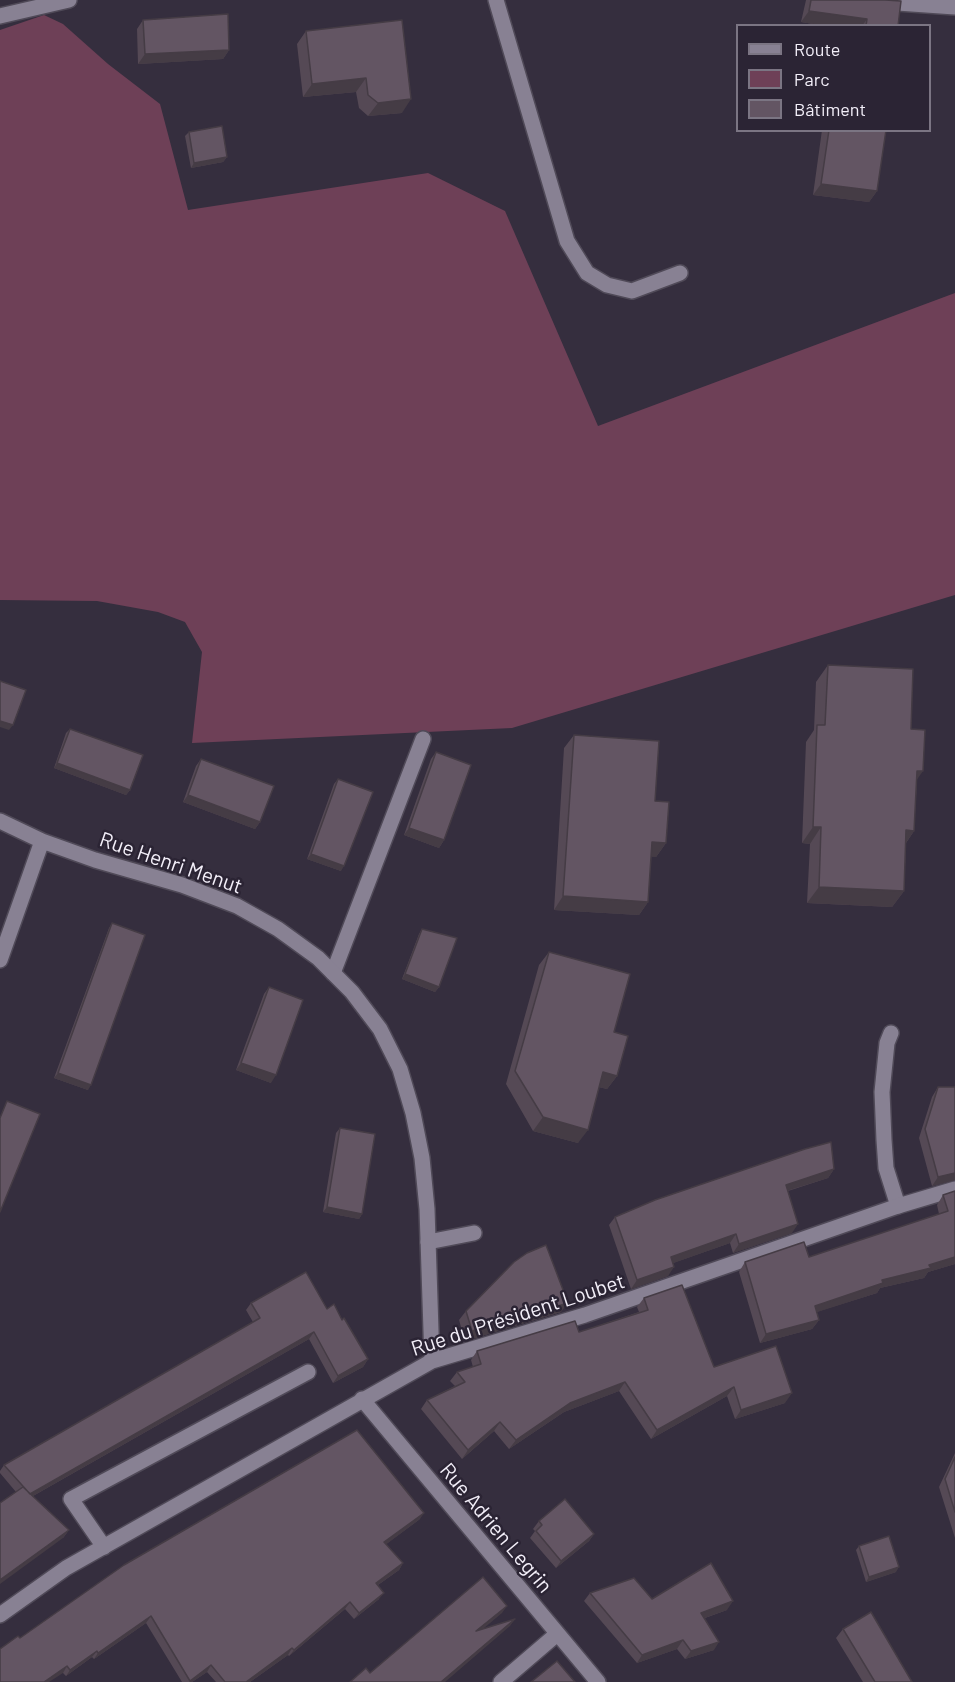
<!DOCTYPE html>
<meta charset="utf-8">
<style>
body{margin:0}
#map{position:relative;width:955px;height:1682px;overflow:hidden;background:#352e3e;font-family:Barlow,sans-serif}
canvas{display:block}
.legend{position:absolute;left:736px;top:24px;width:195px;height:108px;box-sizing:border-box;background:#2b2434;border:2px solid #7b7583;margin:0;padding:8px 10px;list-style:none;font-size:18px;color:#f3eff9}
.legend li{display:flex;align-items:center;gap:12px;height:30px}
.legend b{width:30px;border:2px solid #7b7583}
</style>
<div id="map">
<canvas width="955" height="1682"></canvas>
<ul class="legend">
<li><b style="height:8px;background:#888193"></b>Route</li>
<li><b style="height:16px;background:#6e4057"></b>Parc</li>
<li><b style="height:16px;background:#635563"></b>Bâtiment</li>
</ul>
</div>
<script>
const c = document.querySelector('canvas').getContext('2d');
c.lineJoin = 'round';
function paint(path, color) { c.fillStyle = color; c.fill(path, 'evenodd'); }
const toPath = rows => new Path2D(rows.map(r => 'M' + r).join(''));
function trace(path, color, width, dash) { c.strokeStyle = color; c.lineWidth = width; c.lineCap = dash ? 'butt' : 'round'; c.setLineDash(dash || []); c.stroke(path); }
function drawText(font, color, halo, rows, align = 'center') {
  c.font = font + ' Barlow,sans-serif'; c.lineWidth = 5; c.setLineDash([]); c.textBaseline = 'middle'; c.strokeStyle = halo; c.fillStyle = color; for (const [text, x, y, turn = 0] of rows) {
    c.save(); c.translate(x, y); c.rotate((+turn || 0) * Math.PI / 180); c.textAlign = isNaN(turn) ? turn : align; if (halo) c.strokeText(text, 0, 0); c.fillText(text, 0, 0); c.restore();
  }
}
paint(toPath([
 [44,15,63,24,108,64,160,104,188,210,428,173,505,211,598,426,955,293,955,595,512,728,192,743,202,652,185,622,158,612,97,601,0,600,0,30]
]), '#6e4057');
const lane = toPath([
 [496,0,567,241,587,273,607,285,632,291,680,273],
 [333,973,423,739],
 [891,1033,887,1043,882,1092,884,1140,886,1168,898,1206],
 [428,1242,474,1233],
 [104,1547,71,1499,308,1372]
]);
const street = toPath([
 [854,0,955,7],
 [0,16,69,0],
 [0,821,42,841,95,860,182,885,237,906,278,929,318,958,352,992,380,1029,400,1069,413,1113,422,1158,427,1209,432,1361],
 [0,960,42,841],
 [362,1399,598,1682],
 [0,1615,66,1568,432,1361,585,1315,898,1206,955,1189],
 [501,1682,557,1634]
]);
trace(lane, '#504a58', 18);
trace(street, '#504a58', 18);
trace(lane, '#888193', 15);
trace(street, '#888193', 15);
paint(toPath([
 [806,0,885,0,898,26,826,26,801,22],
 [143,20,229,50,223,59,138,64,137,29],
 [402,20,402,113,368,116,359,108,356,92,303,97,297,44,306,31],
 [822,130,886,130,877,191,869,202,813,195],
 [189,132,227,157,223,162,191,168,185,136],
 [828,665,917,780,914,831,906,843,904,891,892,907,807,903,810,844,802,843,806,742,814,730,816,682],
 [70,729,130,790,126,795,54,768,66,733],
 [574,735,655,801,666,843,656,857,651,856,648,902,639,915,554,910,564,748],
 [436,752,444,840,439,848,404,835,431,759],
 [201,759,260,822,255,829,183,802,196,766],
 [338,779,341,871,307,859,334,784],
 [112,923,88,1090,54,1078,109,928],
 [422,929,439,987,435,992,402,979,419,934],
 [549,952,614,1032,617,1076,607,1089,599,1087,578,1143,533,1131,506,1084,539,965],
 [269,987,271,1083,236,1070,264,994],
 [938,1087,955,1087,955,1180,932,1186,919,1138,932,1097],
 [340,1128,362,1214,359,1219,323,1212,336,1133],
 [834,1169,828,1178,788,1191,792,1233,733,1253,730,1243,673,1263,668,1276,631,1289,609,1225,615,1217],
 [955,1191,955,1264,928,1272,924,1278,880,1288,877,1293,816,1312,819,1320,812,1329,760,1343,739,1272,745,1262,809,1257,939,1214,937,1205,943,1195],
 [644,1298,714,1367,785,1403,735,1419,727,1396,651,1439,619,1391,564,1412,509,1449,494,1431,462,1459,421,1409,427,1400,455,1386,450,1381,457,1372,473,1367,471,1360,477,1351,579,1332,639,1312,637,1307],
 [251,1303,327,1309,342,1320,368,1359,363,1367,333,1383,309,1339,33,1496,69,1530,63,1538,16,1492,0,1473,0,1471,4,1465,253,1322,246,1310],
 [466,1311,561,1312,465,1341,459,1320],
 [955,1453,955,1538,939,1487],
 [420,1519,386,1544,403,1563,399,1570,378,1585,379,1599,354,1619,345,1609,289,1656,288,1655,250,1682,216,1682,207,1672,192,1682,182,1682,146,1623,94,1659,92,1657,66,1676,63,1673,20,1638],
 [539,1521,594,1534,589,1541,556,1568,530,1538,535,1531,533,1529],
 [859,1546,896,1572,866,1582,856,1550],
 [590,1593,652,1599,727,1610,705,1618,714,1650,685,1659,677,1649,637,1663,584,1601],
 [843,1629,912,1682,863,1682,836,1638]
]), '#554955');
paint(toPath([
 [809,11,867,19,862,26,826,26,801,22],
 [229,50,223,59,138,64,145,54],
 [366,78,356,92,303,97,312,84],
 [411,99,402,113,368,116,378,103],
 [227,157,223,162,191,168,194,163],
 [821,184,877,191,869,202,813,195],
 [0,721,13,725,9,730,0,727],
 [57,763,130,790,126,795,54,768],
 [917,771,923,771,911,788],
 [188,795,260,822,255,829,183,802],
 [813,827,821,827,810,844,802,843],
 [409,828,444,840,439,848,404,835],
 [906,830,914,831,903,847],
 [652,842,666,843,656,857,642,856],
 [311,854,344,866,341,871,307,859],
 [819,887,904,891,892,907,807,903],
 [563,896,648,902,639,915,554,910],
 [405,974,439,987,435,992,402,979],
 [241,1063,276,1075,271,1083,236,1070],
 [603,1072,617,1076,607,1089,594,1086],
 [58,1073,91,1085,88,1090,54,1078],
 [543,1117,588,1130,578,1143,533,1131],
 [834,1169,828,1178,780,1193,786,1185],
 [955,1173,955,1180,932,1186,938,1177],
 [327,1207,362,1214,359,1219,323,1212],
 [798,1224,792,1233,733,1253,739,1244],
 [736,1234,730,1243,665,1266,671,1257],
 [955,1257,955,1264,928,1272,924,1278,880,1288,877,1293,808,1315,815,1306,882,1280],
 [674,1267,668,1276,631,1289,637,1280],
 [568,1303,561,1312,465,1341,472,1331],
 [819,1320,812,1329,760,1343,766,1334],
 [314,1332,309,1339,24,1501,29,1494],
 [368,1359,363,1367,333,1383,338,1376],
 [625,1382,619,1391,564,1412,509,1449,516,1440,570,1403],
 [734,1387,727,1396,651,1439,657,1430],
 [792,1393,785,1403,735,1419,741,1410],
 [500,1422,494,1431,462,1459,468,1450],
 [424,1513,420,1519,380,1549,384,1542],
 [69,1530,63,1538,0,1584,0,1580],
 [594,1534,589,1541,556,1568,561,1561],
 [403,1563,399,1570,372,1589,376,1583],
 [899,1567,896,1572,866,1582,869,1577],
 [384,1593,379,1599,354,1619,359,1613],
 [733,1601,727,1610,696,1621,701,1613],
 [350,1602,345,1609,289,1656,294,1650],
 [507,1606,502,1613,471,1639,476,1631],
 [151,1616,146,1623,94,1659,98,1653],
 [515,1619,510,1626,445,1682,441,1682],
 [683,1640,677,1649,637,1663,642,1655],
 [719,1642,714,1650,685,1659,691,1651],
 [292,1648,288,1655,250,1682,246,1682],
 [97,1651,92,1657,66,1676,70,1670],
 [211,1665,207,1672,192,1682,189,1682],
 [67,1666,63,1673,49,1682,44,1682]
]), '#453c45');
const building = toPath([
 [811,0,885,0,901,1,898,26,866,26,867,19,809,11,811,0],
 [228,14,229,50,145,54,143,20,228,14],
 [402,20,411,99,378,103,368,95,366,78,312,84,306,31,402,20],
 [222,126,227,157,194,163,189,132,222,126],
 [829,130,886,130,877,191,821,184,829,130],
 [828,665,913,669,911,729,925,730,923,771,917,771,914,831,906,830,904,891,819,887,821,827,813,827,817,725,825,725,828,665],
 [0,681,26,690,13,725,0,721,0,681],
 [70,729,143,755,130,790,57,763,70,729],
 [574,735,659,741,655,801,669,802,666,843,652,842,648,902,563,896,574,735],
 [436,752,471,765,444,840,409,828,436,752],
 [201,759,274,786,260,822,188,795,201,759],
 [338,779,373,792,344,866,311,854,338,779],
 [112,923,145,935,91,1085,58,1073,112,923],
 [422,929,457,938,439,987,405,974,422,929],
 [549,952,630,974,614,1032,628,1036,617,1076,603,1072,588,1130,543,1117,515,1071,549,952],
 [269,987,303,1000,276,1075,241,1063,269,987],
 [938,1087,955,1087,955,1173,938,1177,925,1129,938,1087],
 [7,1101,40,1114,0,1212,0,1118,7,1101],
 [340,1128,375,1134,362,1214,327,1207,340,1128],
 [831,1142,834,1169,786,1185,798,1224,739,1244,736,1234,671,1257,674,1267,637,1280,615,1217,655,1200,805,1149,831,1142],
 [955,1191,955,1257,929,1265,931,1268,882,1280,883,1283,815,1306,819,1320,766,1334,745,1262,804,1242,809,1257,948,1211,943,1195,955,1191],
 [546,1245,568,1303,472,1331,466,1311,514,1262,527,1253,546,1245],
 [306,1272,327,1309,334,1304,342,1320,344,1318,368,1359,338,1376,314,1332,30,1494,4,1465,260,1318,251,1303,306,1272],
 [682,1285,714,1367,776,1346,792,1393,741,1410,734,1387,657,1430,625,1382,570,1403,516,1440,500,1422,468,1450,427,1400,465,1382,457,1372,481,1364,477,1351,575,1321,579,1332,648,1310,644,1298,682,1285],
 [357,1430,424,1513,384,1542,403,1563,376,1583,384,1593,359,1613,350,1602,294,1650,292,1648,246,1682,225,1682,211,1665,190,1681,151,1616,98,1653,97,1651,70,1670,67,1666,44,1682,0,1682,0,1649,18,1636,20,1638,124,1565,357,1430],
 [955,1457,955,1512,945,1479,955,1457],
 [23,1487,69,1530,0,1580,0,1503,23,1487],
 [565,1499,594,1534,561,1561,536,1531,542,1525,539,1521,565,1499],
 [889,1536,899,1567,869,1577,859,1546,889,1536],
 [711,1563,733,1601,701,1613,719,1642,691,1651,683,1640,642,1655,590,1593,634,1578,652,1599,711,1563],
 [483,1577,507,1606,476,1631,515,1619,441,1682,350,1682,366,1668,370,1673,483,1577],
 [871,1612,912,1682,875,1682,843,1629,871,1612],
 [557,1661,575,1682,531,1682,557,1661]
]);
paint(building, '#635563');
trace(building, '#453c45', 1.5);
drawText('21px', '#f3eff9', '#2b2434', [
 ["Rue Henri Menut",171,863,19],
 ["Rue du Président Loubet",518,1315,-18],
 ["Rue Adrien Legrin",496,1528,50]
]);
</script>
